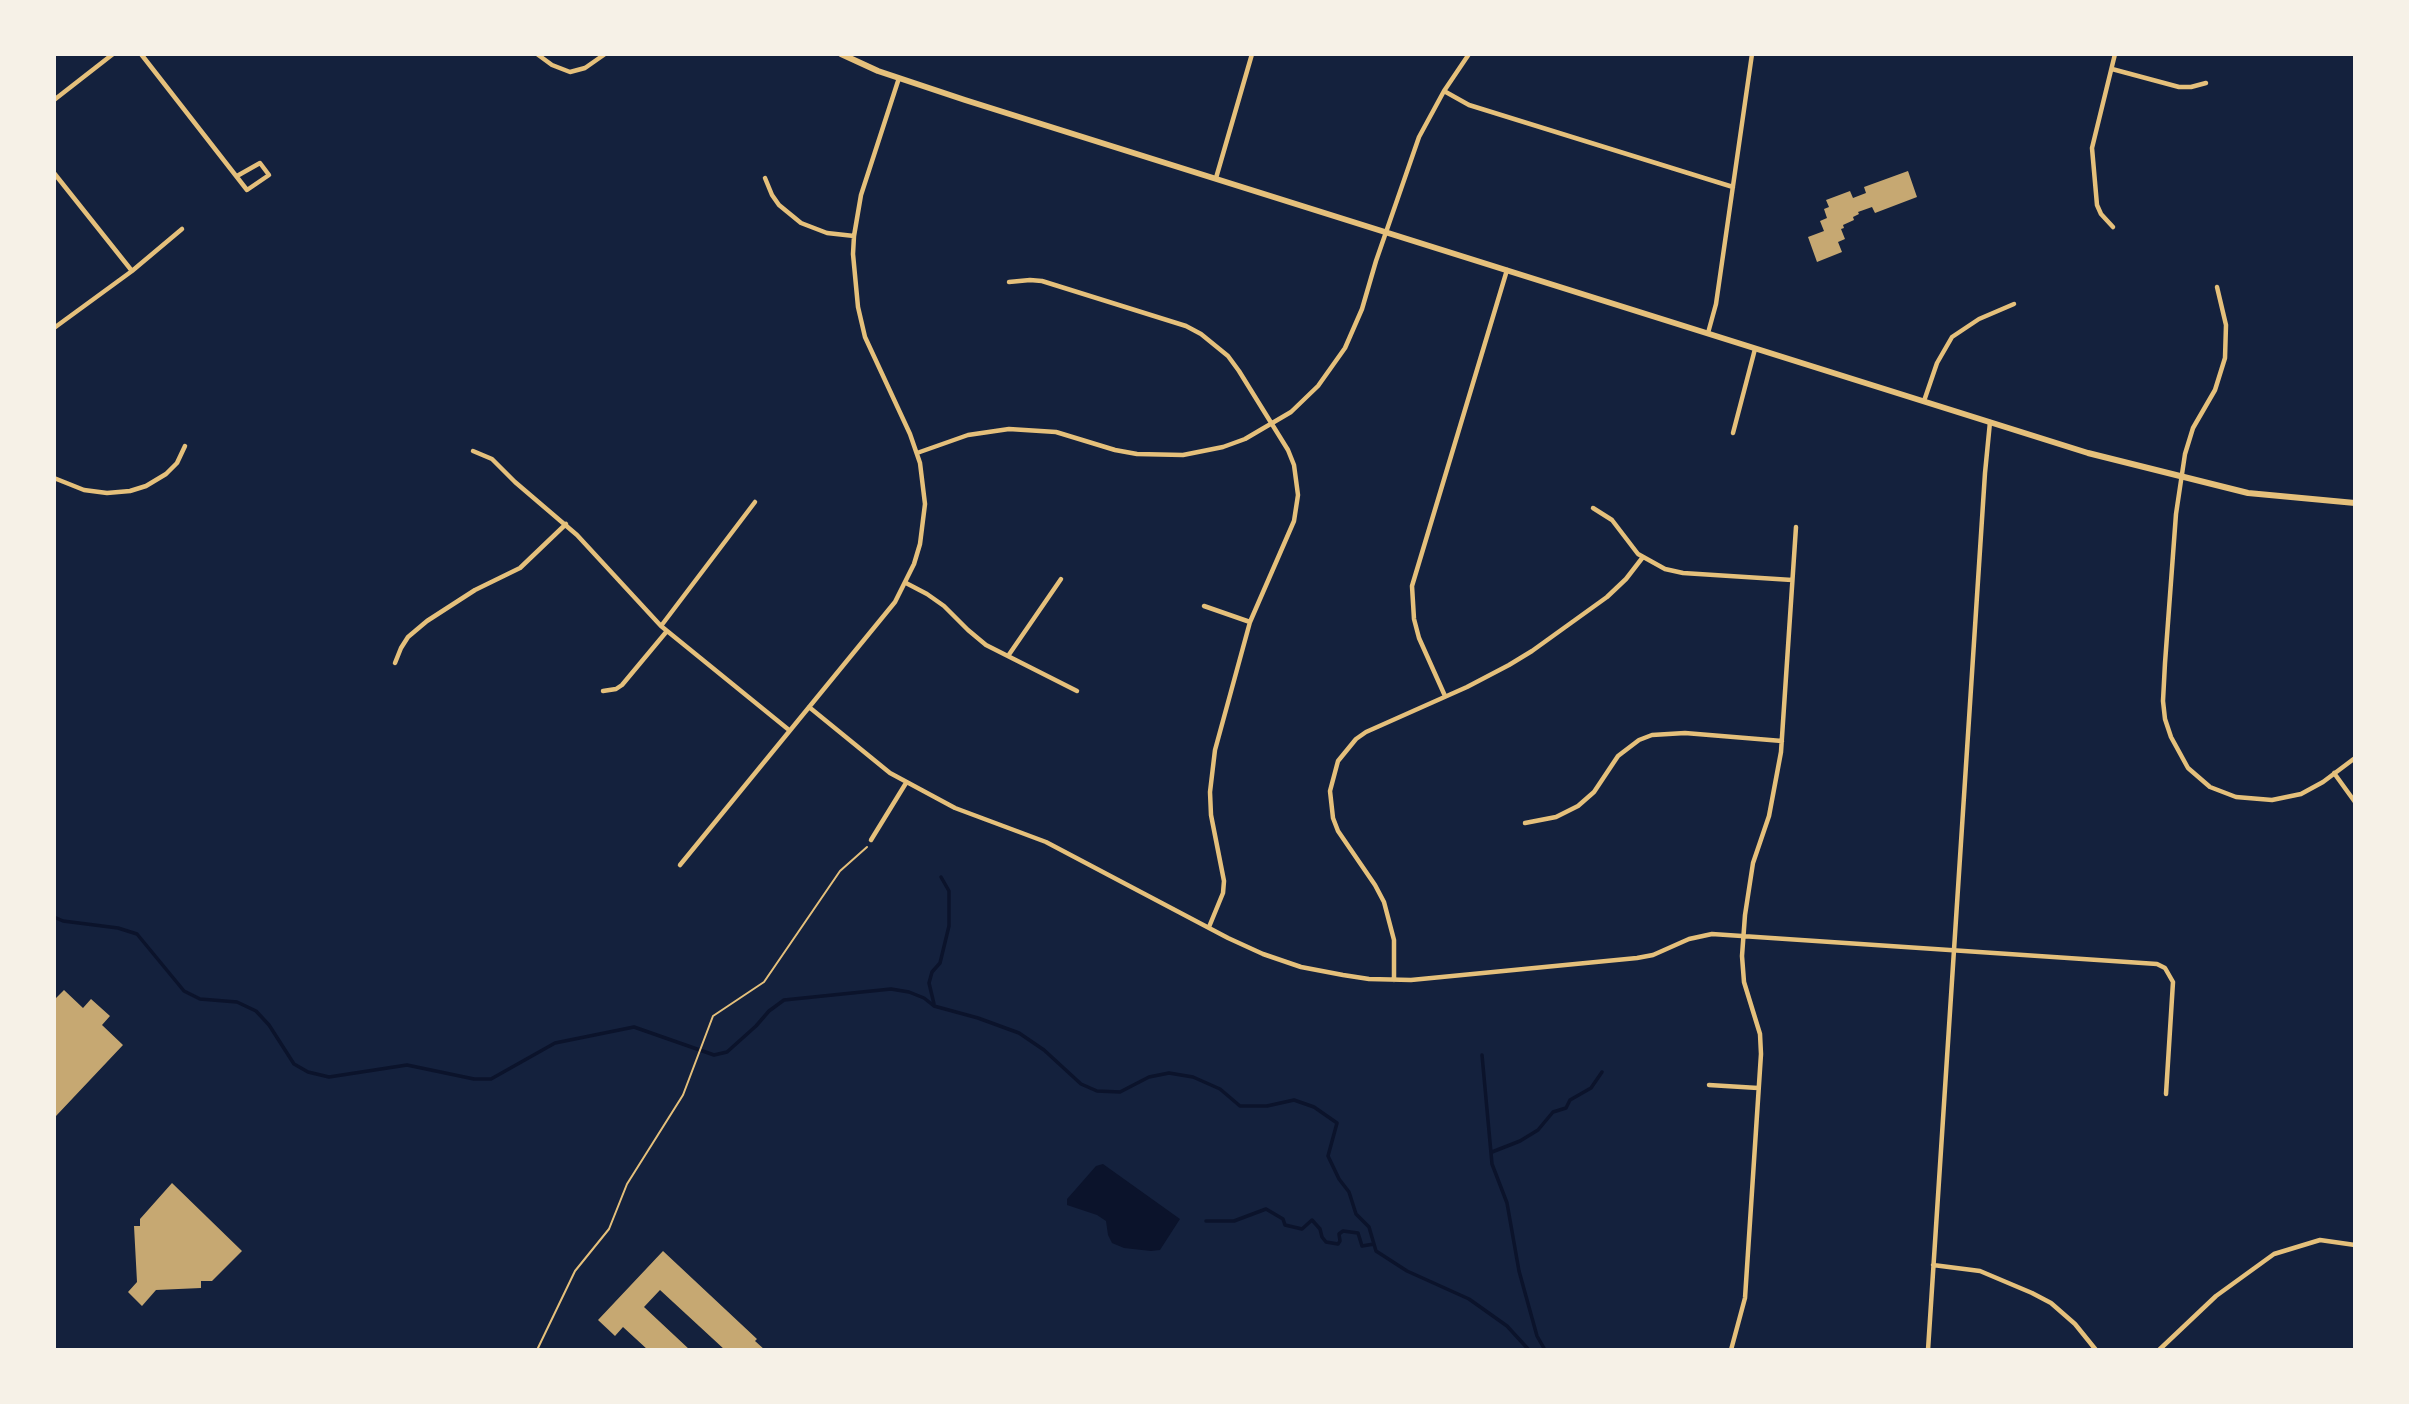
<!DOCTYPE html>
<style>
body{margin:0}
#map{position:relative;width:2409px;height:1404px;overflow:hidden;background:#14213d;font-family:Montserrat,sans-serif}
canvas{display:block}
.frame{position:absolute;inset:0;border:56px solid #f6f1e7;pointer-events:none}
</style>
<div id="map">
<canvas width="2409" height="1404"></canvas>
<div class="frame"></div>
</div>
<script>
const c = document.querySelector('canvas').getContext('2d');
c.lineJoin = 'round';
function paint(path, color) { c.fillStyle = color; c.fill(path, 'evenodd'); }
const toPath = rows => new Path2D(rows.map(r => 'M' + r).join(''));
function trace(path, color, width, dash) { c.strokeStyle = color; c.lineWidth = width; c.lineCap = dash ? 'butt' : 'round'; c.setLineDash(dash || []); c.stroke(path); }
paint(toPath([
 [1103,1164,1180,1219,1160,1250,1151,1251,1124,1248,1112,1243,1108,1235,1106,1221,1097,1215,1067,1205,1067,1199,1075,1190,1096,1166]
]), '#0b132b');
trace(toPath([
 [54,917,63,921,118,928,137,934,184,991,200,999,237,1002,256,1011,269,1025,294,1064,308,1072,329,1077,407,1065,474,1079,491,1079,555,1043,634,1027,714,1055,727,1052,756,1026,769,1011,784,1000,891,989,909,992,924,998,934,1006,978,1018,1019,1033,1044,1050,1081,1084,1097,1091,1120,1092,1149,1077,1169,1073,1193,1077,1220,1089,1240,1106,1267,1106,1294,1100,1314,1107,1337,1123,1328,1156,1339,1179,1349,1192,1356,1214,1369,1227,1376,1251,1407,1271,1469,1299,1507,1326,1529,1350],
 [934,1004,929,983,932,972,940,963,949,926,949,891,941,877],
 [1482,1055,1492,1164,1507,1203,1519,1271,1537,1336,1545,1350],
 [1492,1152,1520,1141,1538,1130,1553,1112,1566,1108,1570,1100,1591,1088,1602,1072],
 [1206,1221,1234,1221,1266,1209,1283,1219,1285,1225,1302,1229,1312,1220,1320,1229,1322,1237,1326,1242,1338,1244,1340,1241,1339,1234,1343,1231,1358,1233,1362,1246,1374,1244]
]), '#0b132b', 3.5);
paint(toPath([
 [1908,171,1917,197,1875,213,1872,207,1858,212,1859,214,1853,217,1854,220,1843,225,1844,228,1841,229,1845,239,1838,242,1842,252,1817,262,1808,237,1824,231,1820,221,1827,218,1824,209,1829,207,1826,200,1850,191,1853,198,1866,193,1864,187],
 [64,990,83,1008,91,999,110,1016,102,1025,123,1045,56,1116,54,1000],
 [172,1183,242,1251,212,1281,201,1281,201,1288,156,1290,142,1306,128,1292,137,1282,134,1226,140,1226,140,1219],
 [663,1251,757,1339,755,1341,765,1350,725,1350,660,1290,644,1307,690,1350,648,1350,623,1327,615,1336,598,1320]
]), '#c6a872');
trace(toPath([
 [537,1350,575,1271,609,1229,627,1184,683,1095,713,1016,764,982,840,871,867,847]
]), '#e5c07b', 2);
trace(toPath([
 [141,54,247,190,269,175,260,163,237,176],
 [537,54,552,65,570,72,585,68,605,54],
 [2112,69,2179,87,2191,87,2206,83],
 [1444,91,1469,105,1733,187],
 [54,100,113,54],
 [54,173,132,271],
 [765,178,772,195,779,205,801,223,827,233,854,236],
 [1216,178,1252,54],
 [2113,227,2101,214,2097,205,2092,148,2115,54],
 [1009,282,1030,280,1042,281,1186,326,1201,334,1228,356,1239,371,1288,450,1294,465,1298,495,1294,521,1250,622,1215,750,1210,792,1211,815,1224,881,1223,893,1209,927],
 [2217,287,2226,325,2225,358,2215,390,2193,428,2185,454,2176,514,2165,663,2163,701,2165,719,2171,737,2188,768,2210,787,2236,797,2272,800,2301,794,2323,782,2355,758],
 [54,328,132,271,182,229],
 [1708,333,1716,304,1752,54],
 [1924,401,1937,363,1952,337,1979,319,2014,304],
 [1733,433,1755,349],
 [473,451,492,459,515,482,577,535,661,626,789,730],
 [917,453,968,435,1009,429,1056,432,1115,450,1137,454,1183,455,1223,447,1245,439,1291,412,1318,386,1345,348,1362,309,1376,261,1419,137,1444,91,1469,54],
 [54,478,84,490,107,493,130,491,146,486,166,474,177,463,185,446],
 [1593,508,1612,520,1638,554,1665,569,1683,573,1792,580],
 [906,583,927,594,944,606,968,630,986,645,1077,691],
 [1204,606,1250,622],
 [661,626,755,502],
 [1008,656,1061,579],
 [395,663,401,648,408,637,427,621,475,590,520,568,566,524],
 [603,691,616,689,622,685,667,631],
 [1445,696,1419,638,1414,619,1412,586,1507,270],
 [809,707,890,773,955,808,1046,842,1228,938,1263,954,1301,967,1343,975,1369,979,1411,980,1637,958,1653,955,1689,939,1712,934,2157,964,2165,968,2173,982,2166,1094],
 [2334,773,2355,802],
 [1525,823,1556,817,1578,806,1594,792,1618,756,1639,740,1652,735,1685,733,1782,741],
 [871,840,906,783],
 [680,865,895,602,914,564,920,544,925,504,920,463,910,434,865,337,858,307,853,254,854,236,861,195,899,78],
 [1394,980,1394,940,1384,902,1375,885,1338,831,1333,818,1330,791,1338,761,1356,739,1366,732,1467,687,1509,665,1532,651,1607,597,1626,579,1643,557],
 [1709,1085,1758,1088],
 [1933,1265,1980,1271,2032,1293,2051,1303,2075,1324,2096,1350],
 [1731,1350,1745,1298,1761,1054,1760,1034,1744,982,1742,956,1745,915,1753,863,1769,816,1781,752,1796,527],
 [1928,1350,1985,473,1990,422],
 [2159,1350,2216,1296,2274,1254,2320,1240,2355,1245]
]), '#e5c07b', 4.5);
trace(toPath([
 [841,54,878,71,965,100,2088,453,2248,493,2355,503]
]), '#e5c07b', 6);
</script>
